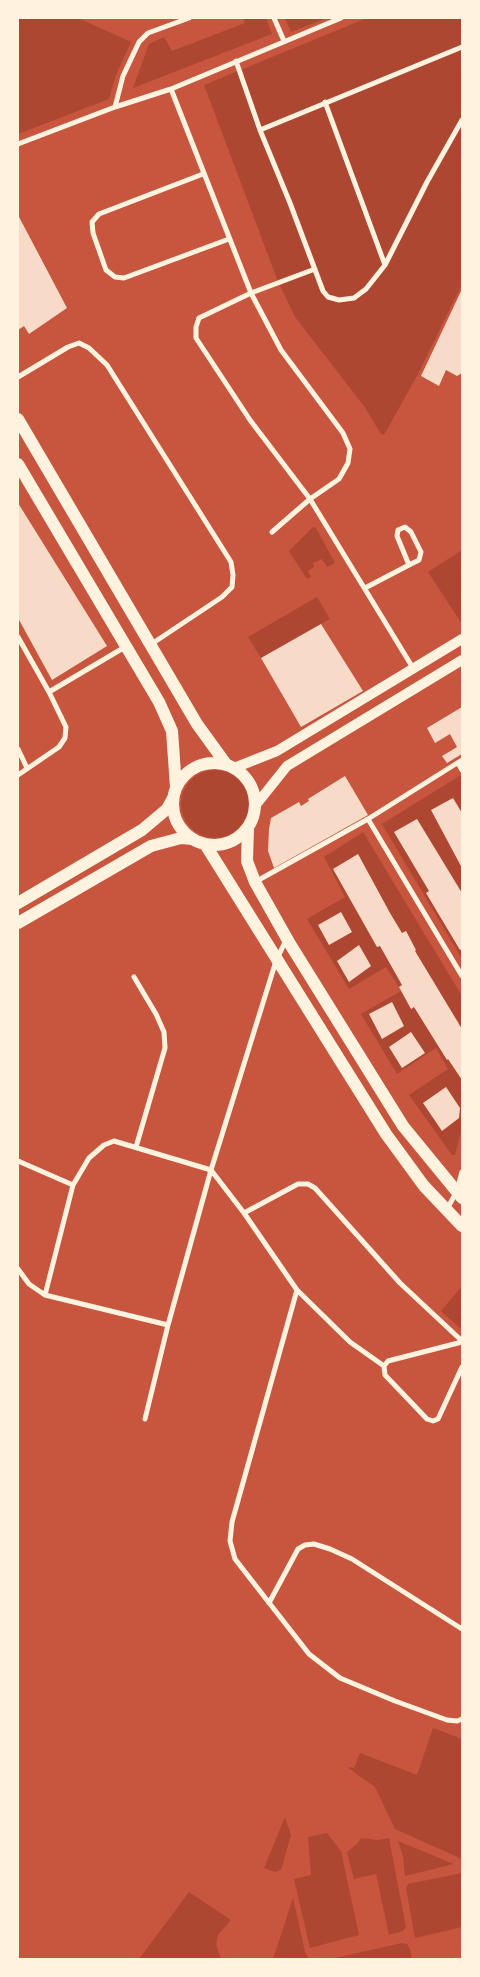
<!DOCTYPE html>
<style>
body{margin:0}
#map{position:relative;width:480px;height:1977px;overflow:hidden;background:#c8553d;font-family:Manrope,sans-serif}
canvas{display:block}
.frame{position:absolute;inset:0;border:19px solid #fff3e0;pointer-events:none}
</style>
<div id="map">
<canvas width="480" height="1977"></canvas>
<div class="frame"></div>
</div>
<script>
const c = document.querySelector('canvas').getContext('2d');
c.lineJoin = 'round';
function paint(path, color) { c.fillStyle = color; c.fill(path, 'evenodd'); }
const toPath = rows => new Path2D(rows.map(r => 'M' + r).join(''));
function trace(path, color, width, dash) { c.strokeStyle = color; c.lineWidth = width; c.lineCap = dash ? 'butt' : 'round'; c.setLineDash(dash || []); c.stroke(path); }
paint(toPath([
 [18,18,78,18,131,42,116,75,109,99,18,134],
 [243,18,266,18,272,34,133,88,149,44,164,37,172,51,245,23],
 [285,18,327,18,291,32],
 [367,18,462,18,462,284,418,374,384,435,381,434,364,406,295,317,277,279,204,85],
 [313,527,316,528,335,563,327,567,322,559,313,563,314,567,308,571,311,577,307,579,289,551],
 [462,550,462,624,428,572],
 [317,597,330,619,261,658,248,637],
 '181 804a34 34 0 1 1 68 0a34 34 0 1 1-68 0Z',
 [461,775,462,777,462,959,382,824],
 [363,832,462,996,462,1128,455,1155,452,1155,409,1095,448,1069,436,1048,397,1074,361,1014,401,991,399,987,386,967,349,989,307,919,345,897,324,857],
 [462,1286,462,1330,441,1311],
 [433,1728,462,1739,462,1859,395,1829,375,1787,347,1767,354,1768,360,1753,417,1775],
 [285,1817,291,1835,281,1870,275,1872,264,1868],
 [327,1833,341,1851,359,1935,310,1948,294,1879,311,1875,308,1837],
 [361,1838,378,1840,389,1838,406,1927,403,1931,389,1935,376,1874,354,1879,347,1852,357,1844],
 [398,1841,454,1864,405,1876,403,1856],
 [462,1873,462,1927,415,1938,406,1888,408,1884],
 [189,1892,231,1920,218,1935,216,1944,221,1959,139,1959],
 [293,1898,305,1952,309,1959,273,1959],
 [402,1943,407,1944,410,1949,412,1959,330,1959]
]), '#ae4732');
paint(toPath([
 [18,215,67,308,29,334,24,326,18,330],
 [462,289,462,373,457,376,446,370,439,386,421,376],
 [18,503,107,646,52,680,18,618],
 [321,624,363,691,301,727,261,658],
 [462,707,462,754,447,763,442,756,457,747,450,734,435,743,427,728],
 [345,776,368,815,274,868,268,851,269,829,271,818,299,802,301,806,309,801,308,799],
 [453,798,462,813,462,868,431,810],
 [417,819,462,893,462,949,460,950,426,893,429,891,394,832],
 [358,854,390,913,402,933,406,931,416,950,415,951,462,1029,462,1080,448,1059,447,1060,414,1007,411,1009,399,987,402,985,380,946,377,947,333,869],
 [341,912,352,932,329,945,318,925],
 [359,945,371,966,349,982,337,961],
 [392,1002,404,1026,382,1039,369,1014],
 [411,1032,425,1053,402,1068,389,1047],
 [446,1087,460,1108,459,1118,442,1131,423,1103]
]), '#f7dbc8');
trace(toPath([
 [274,18,284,41],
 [236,61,260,130,290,203,323,291,328,297,339,300,354,298,366,289,385,265,427,182,462,120],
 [171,89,251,293,281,350,343,433,350,449,348,463,339,479,310,499,272,532],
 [325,102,385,265],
 [115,107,123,76,139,42,148,33,189,18],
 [260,130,462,47],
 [18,144,115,107,171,89,341,18],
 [203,174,99,214,92,222,93,233,106,270,115,277,124,278,229,239],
 [315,269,251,293,199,318,196,327,196,338,250,420,310,499,413,668],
 [18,377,68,347,79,343,89,348,107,365,231,562,233,575,232,587,222,597,150,645],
 [365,588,409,565,419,560,421,552,411,532,405,527,398,530,397,536,409,565],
 [18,637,49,692,66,727,65,738,59,747,18,775],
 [49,692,125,647],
 [18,749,27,768],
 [458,763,462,770],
 [368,819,462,976],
 [255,882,368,819,462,760],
 [134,977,156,1014,164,1032,165,1048,136,1147],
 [18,1161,73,1185],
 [447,1209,457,1191,462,1172],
 [244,1213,298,1184,308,1184,315,1188,400,1283,462,1341],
 [18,1269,29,1284,45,1295,168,1325],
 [297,1290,232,1522,230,1541,235,1559,309,1654,340,1678,395,1701,447,1720,457,1721,462,1719],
 [45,1295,73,1185,89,1158,104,1145,114,1141,211,1170,244,1213,297,1290,350,1342,384,1366,385,1375,427,1419,433,1421,438,1419,462,1367],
 [384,1366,388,1361,462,1342],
 [145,1419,168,1325,211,1170,276,961,286,940],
 [269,1603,298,1549,305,1545,314,1544,330,1549,352,1559,462,1629]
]), '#fff3e0', 5);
trace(toPath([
 [234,768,277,751,462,639],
 [255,806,287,766,462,660]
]), '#fff3e0', 10);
trace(toPath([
 [18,419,197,724,226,764],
 [18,464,159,702,172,731,176,787],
 '173 804a41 41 0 1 1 82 0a41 41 0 1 1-82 0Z',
 [248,827,247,861,255,882,290,944,403,1126,462,1198],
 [205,844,386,1134,424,1186,462,1226]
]), '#fff3e0', 12);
trace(toPath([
 [18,903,142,830,167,809,173,798],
 [18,923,151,846,181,838,193,839]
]), '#fff3e0', 12);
</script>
